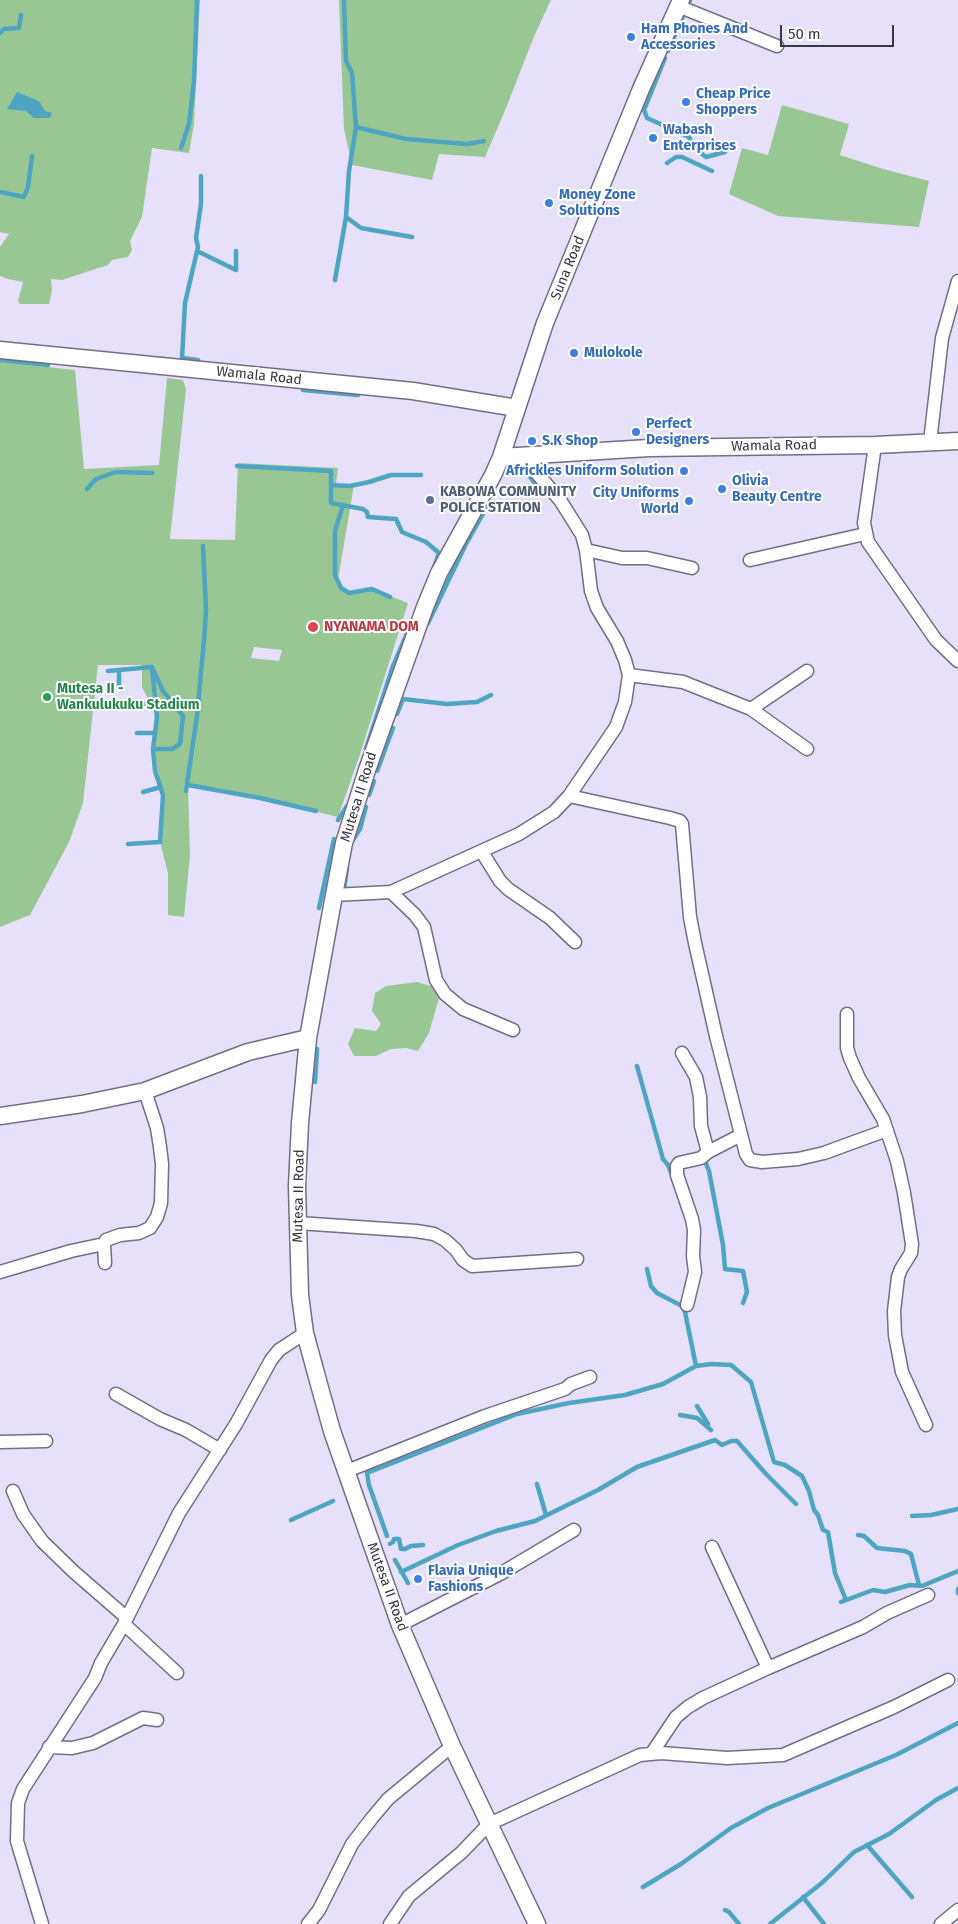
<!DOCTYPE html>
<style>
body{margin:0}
#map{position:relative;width:958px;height:1924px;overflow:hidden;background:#e6e0fb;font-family:"Fira Sans",sans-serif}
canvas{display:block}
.scale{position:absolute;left:780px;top:25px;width:114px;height:22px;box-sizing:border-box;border:2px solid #383640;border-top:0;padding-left:6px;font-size:15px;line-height:18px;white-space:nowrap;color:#383640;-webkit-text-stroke:4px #fff;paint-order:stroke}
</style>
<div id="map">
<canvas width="958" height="1924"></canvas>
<div class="scale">50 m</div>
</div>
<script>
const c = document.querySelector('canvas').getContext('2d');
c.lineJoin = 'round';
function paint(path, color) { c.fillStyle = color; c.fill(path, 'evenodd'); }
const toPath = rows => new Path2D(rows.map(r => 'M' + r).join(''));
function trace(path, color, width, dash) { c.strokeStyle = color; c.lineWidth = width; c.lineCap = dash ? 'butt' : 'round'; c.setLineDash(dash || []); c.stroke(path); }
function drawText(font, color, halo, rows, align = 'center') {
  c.font = font + ' "Fira Sans",sans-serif'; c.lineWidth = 4; c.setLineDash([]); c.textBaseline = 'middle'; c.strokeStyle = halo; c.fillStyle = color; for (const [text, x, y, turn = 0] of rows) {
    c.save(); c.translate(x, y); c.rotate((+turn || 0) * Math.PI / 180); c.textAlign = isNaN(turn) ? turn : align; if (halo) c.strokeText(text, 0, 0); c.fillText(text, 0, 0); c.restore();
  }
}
paint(toPath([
 [0,0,200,0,194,124,189,153,152,148,142,217,130,241,132,250,128,257,112,260,108,265,62,280,51,279,52,291,49,304,20,304,18,301,23,282,8,279,0,276,0,247,9,234,0,232],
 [339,0,551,0,535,34,504,113,485,157,439,154,432,180,352,165,344,129],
 [782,105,849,124,840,155,883,169,929,181,919,227,778,216,729,194,742,148,768,155],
 [0,362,75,370,84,469,159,465,167,378,183,380,186,389,170,539,235,540,238,463,338,468,336,485,354,485,338,580,341,588,349,593,372,589,408,603,360,754,338,817,260,798,188,785,190,855,184,917,168,915,168,873,160,842,163,795,155,771,153,749,157,717,142,687,142,665,98,665,83,803,69,842,30,915,0,927],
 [254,647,282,650,279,661,251,658],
 [417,982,438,988,439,998,429,1033,418,1051,406,1048,391,1049,376,1056,354,1056,348,1044,355,1028,376,1031,381,1024,372,1011,375,993,386,986]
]), '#99c794');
paint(toPath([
 [17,92,39,101,45,111,52,113,50,118,34,118,26,111,7,109]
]), '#4da5c2');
trace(toPath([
 [344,0,346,61,352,73,356,127,406,139,467,144,484,141],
 [0,33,4,29,19,28,21,15],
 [668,51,690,0],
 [665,58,644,110,647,118,689,137,694,148,706,157,725,152],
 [181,148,189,124,194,81,197,0],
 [667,163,676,157,682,157,712,171],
 [0,192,24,197,28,187,32,156],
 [346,217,361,228,412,237],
 [197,251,236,270,236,251],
 [335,280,346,217,349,171,356,127],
 [0,360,48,365],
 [198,360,182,358,185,303,198,247,196,238,201,204,201,176],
 [303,390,358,395],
 [237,466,331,471,331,503,363,509,367,512,368,517,396,519,402,532,426,542,439,553,434,567],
 [518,468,528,474,536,485],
 [331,485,350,486,369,482,391,475,421,475],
 [87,489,96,479,116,472,152,473],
 [343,505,335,531,335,575,341,588,349,593,372,589,390,597],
 [428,623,466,544,488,505],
 [119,670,119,688],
 [108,671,152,667,163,691,183,716,180,744,172,749,153,749],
 [142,704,155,702],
 [397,714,403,699,447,704,477,702,491,695],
 [137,733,155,733],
 [366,749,393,666,409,629],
 [377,771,393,728],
 [188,785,260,798,316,811],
 [186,791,197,716,204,640,206,610,203,546],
 [143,792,161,787],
 [369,795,374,781],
 [338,820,347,806],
 [351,843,360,829,366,807],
 [128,844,160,842,163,795,155,771,153,749,157,717,152,667],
 [344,889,347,868],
 [319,908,334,839],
 [637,1066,663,1159,668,1165,672,1175],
 [315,1082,317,1049],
 [705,1161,709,1171,723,1245,725,1269,743,1271,747,1292,743,1303],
 [647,1269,651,1286,657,1293,684,1307,696,1366],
 [697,1406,708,1424],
 [680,1415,697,1418,711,1430],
 [537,1484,546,1515],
 [912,1516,931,1515,958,1509],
 [291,1520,333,1501],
 [858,1535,864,1536,877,1548,905,1551,911,1554,919,1585],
 [387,1536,369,1485,367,1473,517,1414,569,1403,625,1395,663,1384,696,1366,711,1364,731,1365,751,1382,774,1462,785,1465,802,1476,809,1491,814,1510,818,1515,823,1530,828,1532,835,1573,846,1600],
 [390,1544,393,1542,394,1539,399,1539,401,1549,405,1549,411,1546,423,1545],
 [395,1560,408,1583],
 [401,1572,458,1545,496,1531,535,1521,598,1490,637,1467,715,1440,722,1445,731,1441,737,1441,766,1474,796,1504],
 [958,1589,958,1593],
 [841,1602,873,1590,885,1592,910,1585,922,1586,958,1571],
 [867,1845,912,1897],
 [643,1887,681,1864,731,1828,768,1808,896,1755,958,1723],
 [803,1897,824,1924],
 [725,1910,729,1912,739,1924],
 [770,1924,823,1882,854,1852,889,1834,936,1800,958,1788]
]), '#4da5c2', 4.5);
const minor = toPath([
 [678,6,777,46],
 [930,442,942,338,958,281],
 [875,445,864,523,868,542,936,640,958,661],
 [522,456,560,500,582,535,586,550,591,591,597,608,617,641,625,660,629,675,683,682,751,709,807,671],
 [586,550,622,558,647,558,692,568],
 [750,560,865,534],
 [751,709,807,749],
 [569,796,670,818,680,821,682,824,690,917,695,943,716,1036,746,1154,750,1160,762,1162,798,1159,824,1153,887,1130],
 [482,852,500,881,508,889,550,918,575,942],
 [391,892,415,915,424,927,436,980,445,994,463,1009,513,1030],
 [334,895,391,892,519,834,554,812,569,796,616,727,625,702,629,675],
 [847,1014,847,1048,850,1058,859,1078,883,1119,897,1161,904,1193,912,1244,911,1253,901,1269,898,1277,894,1311,895,1335,902,1372,926,1425],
 [682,1053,696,1077,700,1097,701,1126,708,1152],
 [298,1223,416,1231,434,1234,445,1240,456,1250,463,1260,472,1266,577,1259],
 [105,1263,104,1244,106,1240,120,1235,139,1233,150,1228,157,1217,161,1203,162,1164,160,1147,157,1128,145,1091],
 [0,1272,71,1251,104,1244],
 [687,1305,695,1272,693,1256,694,1230,692,1219,677,1175,677,1166,679,1163,701,1158,708,1152,741,1135],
 [116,1394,160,1419,186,1430,220,1450],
 [0,1442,46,1441],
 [347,1471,485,1416,565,1389,571,1384,590,1377],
 [13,1491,23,1514,42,1541,74,1572,127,1618],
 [712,1547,768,1668,863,1627,887,1613,928,1595],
 [400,1625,500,1574,574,1530],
 [177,1673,124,1624,179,1513,236,1424,271,1360,279,1350,305,1333],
 [49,1747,72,1748,93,1743,143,1718,157,1720],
 [652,1753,676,1717,688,1707,703,1698,768,1668],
 [42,1924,17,1841,18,1803,23,1789,95,1678,101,1663,124,1624],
 [308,1924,319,1910,352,1844,372,1818,388,1799,452,1746],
 [390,1924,409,1896,461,1853,489,1824,640,1755,661,1753,727,1758,783,1755,894,1707,948,1680],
 [941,1924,958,1910]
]);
const tertiary = toPath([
 [0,350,413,391,517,408],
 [501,457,649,448,875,445,958,441],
 [0,1116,82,1104,145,1091,248,1052,308,1038],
 [537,1924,452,1746,400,1625,332,1431,320,1388,305,1333,300,1295,297,1186,300,1123,308,1038,334,895,344,843,367,770,425,607,439,573,493,475,501,457,545,323,641,89,681,0]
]);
trace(minor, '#736d85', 15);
trace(tertiary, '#736d85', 19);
trace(minor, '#fff', 12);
trace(tertiary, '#fff', 16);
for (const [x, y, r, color] of [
 [631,37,5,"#3f7fe0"],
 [686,102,5,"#3f7fe0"],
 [653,138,5,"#3f7fe0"],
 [549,203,5,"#3f7fe0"],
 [574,353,5,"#3f7fe0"],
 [636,432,5,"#3f7fe0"],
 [532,441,5,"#3f7fe0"],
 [684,471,5,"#3f7fe0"],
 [722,489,5,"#3f7fe0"],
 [430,500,5,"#5c6f8a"],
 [689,501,5,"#3f7fe0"],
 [313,627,6,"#e0444e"],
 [47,697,5,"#2e9e5b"],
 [418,1579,5,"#3f7fe0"]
]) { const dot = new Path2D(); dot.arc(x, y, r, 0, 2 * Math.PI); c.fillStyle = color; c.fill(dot); trace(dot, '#fff', 2); }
drawText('bold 14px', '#366cbe', '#fff', [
 ["Ham Phones And",641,29],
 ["Accessories",641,45],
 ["Cheap Price",696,94],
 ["Shoppers",696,110],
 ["Wabash",663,130],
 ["Enterprises",663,146],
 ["Money Zone",559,195],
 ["Solutions",559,211],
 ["Mulokole",584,353],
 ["Perfect",646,424],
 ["Designers",646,440],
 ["S.K Shop",542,441],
 ["Africkles Uniform Solution",674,471,"right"],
 ["Olivia",732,481],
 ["Beauty Centre",732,497],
 ["City Uniforms",679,493,"right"],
 ["World",679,509,"right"],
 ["Flavia Unique",428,1571],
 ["Fashions",428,1587]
], 'left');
drawText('14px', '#383640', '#fff', [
 ["Suna Road",568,268,-68],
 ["Wamala Road",259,376,6],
 ["Wamala Road",774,446,-1],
 ["Mutesa II Road",359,797,-73],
 ["Mutesa II Road",299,1196,-89],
 ["Mutesa II Road",387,1587,70]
]);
drawText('bold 14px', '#4e5e75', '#fff', [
 ["KABOWA COMMUNITY",440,492],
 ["POLICE STATION",440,508]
], 'left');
drawText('bold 14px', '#be3a42', '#fff', [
 ["NYANAMA DOM",324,627]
], 'left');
drawText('bold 14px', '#27864d', '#fff', [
 ["Mutesa II -",57,689],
 ["Wankulukuku Stadium",57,705]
], 'left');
</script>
